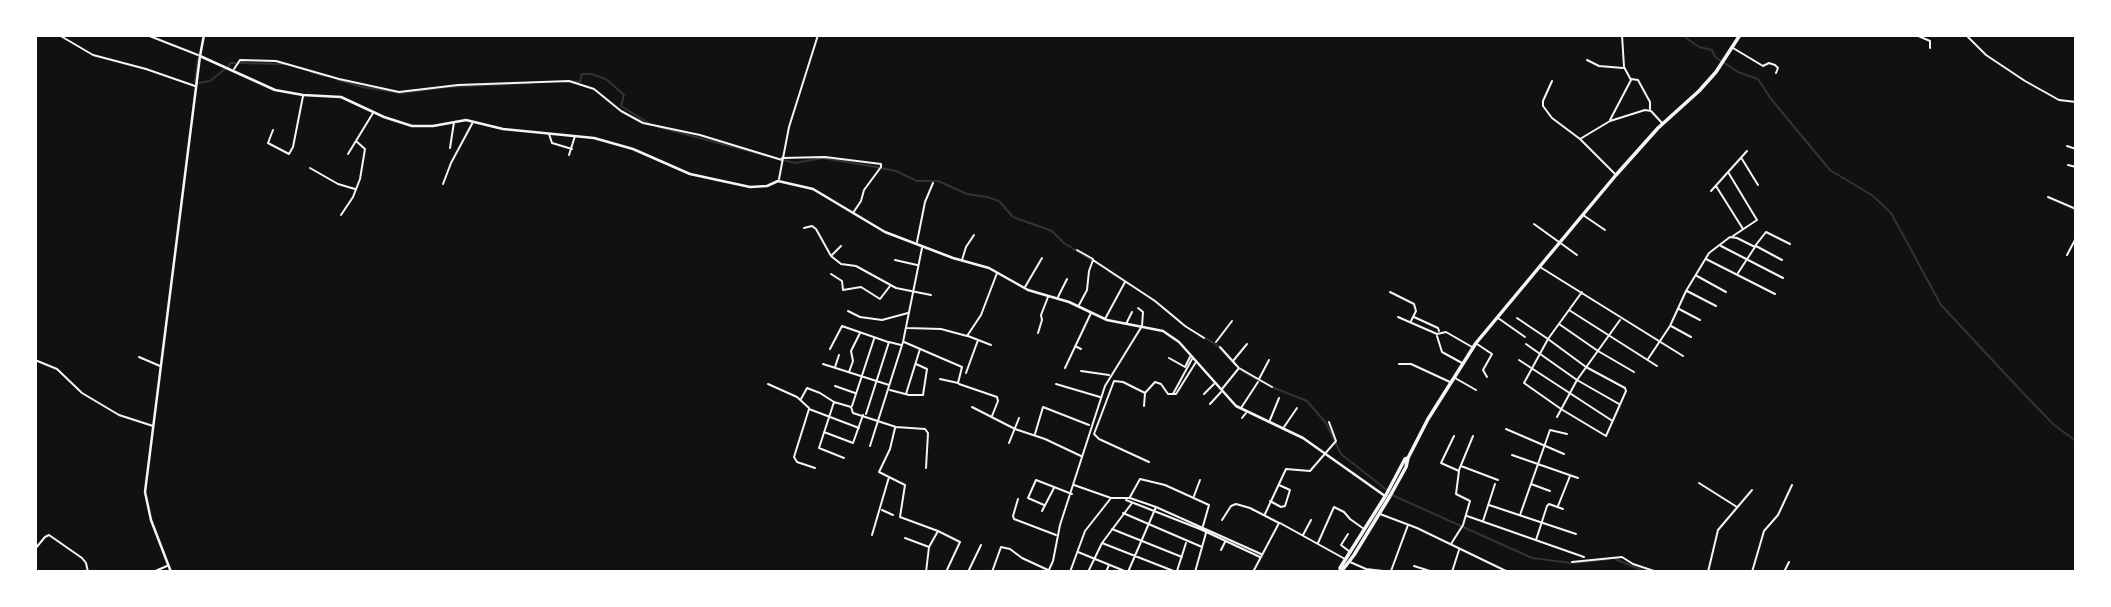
<!DOCTYPE html>
<style>
body{margin:0}
#map{position:relative;width:2111px;height:607px;overflow:hidden;background:#111;font-family:Cabin,sans-serif}
canvas{display:block}
.frame{position:absolute;inset:0;border:37px solid #fff;pointer-events:none}
</style>
<div id="map">
<canvas width="2111" height="607"></canvas>
<div class="frame"></div>
</div>
<script>
const c = document.querySelector('canvas').getContext('2d');
c.lineJoin = 'round';
const toPath = rows => new Path2D(rows.map(r => 'M' + r).join(''));
function trace(path, color, width, dash) { c.strokeStyle = color; c.lineWidth = width; c.lineCap = dash ? 'butt' : 'round'; c.setLineDash(dash || []); c.stroke(path); }
trace(toPath([
 [1682,35,1699,47,1712,50,1715,57,1738,72,1758,79,1771,99,1830,170,1873,196,1891,213,1941,305,2026,396,2054,425,2076,441],
 [239,63,283,64],
 [228,67,230,63,235,63],
 [311,72,326,76],
 [338,80,362,87,401,93,447,87,530,83],
 [570,81,580,82,582,74,591,74,606,79,624,95,621,106,650,124],
 [195,82,198,59],
 [199,83,210,81,225,69],
 [658,127,768,156],
 [784,160,795,163,822,158,876,167,896,171,917,181,938,181,967,194,987,197,999,201,1013,217,1052,231,1064,243,1101,266],
 [1108,271,1130,285],
 [1164,308,1181,322],
 [1197,333,1217,345,1235,365],
 [1242,371,1261,382],
 [1272,387,1307,401,1326,423,1341,454,1388,491],
 [1392,495,1532,558,1571,563,1610,559],
 [1615,559,1646,572]
]), '#333', 2);
trace(toPath([
 [59,35,93,55,146,69,195,86],
 [147,35,198,55],
 [1916,35,1930,41,1930,48],
 [1966,35,1986,55,2025,81,2059,100,2076,102],
 [1733,48,1763,66,1769,63,1775,65,1778,68,1776,73],
 [1587,60,1599,66,1623,68],
 [234,69,240,60,276,61,339,79,399,92,458,85,569,81,594,89,621,111,643,123,700,135,782,160],
 [1631,79,1638,80,1650,102,1650,109],
 [1552,81,1543,101,1543,106,1552,118,1580,139,1610,121,1645,110,1651,111,1662,123],
 [1610,120,1631,80,1624,67,1622,35],
 [273,130,268,143,289,154,293,147,303,96],
 [549,134,552,143,572,149],
 [1580,139,1615,174],
 [2067,146,2076,149],
 [450,148,454,122],
 [348,154,373,113],
 [569,155,575,136],
 [782,158,825,157,881,164,881,167,864,190,861,201,853,213],
 [1742,159,1758,185],
 [2068,165,2076,167],
 [310,168,338,184,355,189],
 [1728,172,1757,220,1733,236],
 [779,179,789,127,818,35],
 [443,184,451,163,473,122],
 [1716,186,1743,229],
 [1711,191,1747,151],
 [2048,197,2076,209],
 [341,215,353,197,360,179,365,149,356,141],
 [1583,215,1605,230],
 [1534,224,1577,255],
 [804,228,812,226,816,229,831,256,841,264,856,266,896,288,931,295],
 [917,242,925,202,933,183],
 [1721,246,1783,278],
 [1755,246,1766,232,1790,244],
 [1756,246,1782,260],
 [1077,250,1093,259],
 [832,255,841,246],
 [2067,255,2076,238],
 [1706,259,1775,294],
 [895,260,917,265],
 [962,260,966,247,974,235],
 [1540,267,1683,356],
 [831,274,842,281,843,290,861,287,880,299,890,286],
 [1697,276,1726,292],
 [1025,287,1042,258],
 [1687,291,1716,306],
 [1390,292,1414,304,1416,311,1411,321],
 [1058,297,1067,279],
 [1079,305,1087,290,1089,271,1093,260,1155,301,1185,326,1204,338],
 [1679,309,1700,320],
 [1569,310,1657,366],
 [848,311,860,317,882,320,908,313],
 [1398,317,1437,334,1446,332,1472,347],
 [1414,317,1438,328,1439,331],
 [1498,318,1525,337],
 [1517,318,1548,339,1586,367,1625,388,1626,391,1606,436,1561,409,1524,383,1548,339,1582,292],
 [1105,319,1125,282],
 [1126,324,1132,312],
 [1559,324,1598,351,1634,372],
 [1671,326,1691,337],
 [907,328,941,329,967,336,981,315,997,273],
 [1038,333,1042,320,1041,315,1048,297],
 [968,336,991,345],
 [1437,336,1442,352,1462,363],
 [904,342,962,367,958,383,940,379],
 [1216,342,1232,321],
 [1477,344,1492,354,1483,370,1487,377],
 [1526,344,1577,380,1619,404],
 [1075,346,1081,349],
 [1220,347,1238,367],
 [830,349,842,326,888,342],
 [139,357,160,366],
 [1169,358,1185,367,1190,357],
 [1648,359,1670,326,1686,291,1709,253,1730,237,1737,238,1755,247,1738,273],
 [35,360,57,369,82,393,119,415,153,426],
 [1519,360,1611,420],
 [1233,361,1247,344],
 [823,364,889,385],
 [1399,364,1411,364,1450,382],
 [835,367,839,355],
 [1065,368,1091,313],
 [1081,371,1109,375],
 [849,372,853,361,851,351,860,333],
 [966,373,978,340],
 [1455,378,1476,390],
 [1259,379,1269,360],
 [768,384,797,397,809,408],
 [959,384,997,397,998,401,992,416],
 [1056,384,1100,397],
 [835,386,855,393],
 [1222,389,1239,368,1272,387],
 [890,390,909,395,923,395,927,369,916,364],
 [1145,393,1123,382,1114,381,1094,434,1099,439,1149,462],
 [906,394,920,349],
 [1173,394,1192,359],
 [1204,394,1214,384],
 [801,399,807,388,820,393,834,402],
 [1210,404,1221,392],
 [852,406,874,339],
 [1144,406,1145,393,1155,382,1161,384,1168,394,1176,394,1196,362],
 [972,407,1015,429,1045,439,1081,456],
 [1241,408,1258,382],
 [866,414,889,342,901,345],
 [1557,417,1577,380,1620,320],
 [1242,418,1246,413],
 [1270,420,1279,398],
 [1284,427,1297,408],
 [895,428,890,449,879,472,905,485,900,517,938,531],
 [1506,429,1564,454],
 [824,432,853,443,863,415],
 [1035,434,1043,407,1089,425],
 [1009,443,1019,418],
 [870,446,903,342,922,248],
 [1512,455,1578,478],
 [844,458,819,448,834,402,851,407,853,413,896,427,925,429,928,433,926,468],
 [1461,466,1498,480],
 [815,468,797,462,794,457,809,409,859,428],
 [1459,470,1473,436],
 [1699,483,1737,507],
 [1531,484,1550,491],
 [1074,485,1111,498,1130,498,1156,507,1261,554],
 [1194,496,1200,480],
 [1130,497,1140,479,1165,485,1209,505,1203,526],
 [1018,499,1013,516,1014,519,1056,535],
 [1126,500,1200,529,1260,557],
 [1270,501,1281,507,1285,506,1290,490,1279,485],
 [1044,505,1028,498,1036,480,1072,494],
 [1489,505,1576,534],
 [1558,506,1570,476],
 [882,510,893,515],
 [1042,511,1054,488],
 [1123,513,1202,547],
 [1265,514,1286,469,1310,471,1336,441,1329,422],
 [1520,515,1550,430,1567,434],
 [1467,516,1584,557],
 [1222,520,1231,506,1236,504,1250,508,1279,523,1253,572],
 [1483,521,1495,484],
 [1280,523,1345,559],
 [1112,529,1182,557],
 [1348,534,1341,545,1350,552],
 [872,535,889,477],
 [1303,535,1311,520],
 [905,538,929,547],
 [1536,540,1547,506,1549,504,1563,509],
 [1102,543,1176,572],
 [1318,543,1334,507,1344,512,1350,519,1364,529],
 [1451,544,1463,525,1470,501,1456,494,1459,471,1441,463,1454,436],
 [35,549,45,537,49,535,82,558,86,563,88,572],
 [1221,550,1225,542],
 [1078,552,1127,572],
 [1350,562,1366,569,1392,572],
 [1572,562,1622,557,1633,564,1657,572],
 [1414,566,1433,572],
 [1177,571,1186,543],
 [1391,571,1408,525],
 [153,572,167,566],
 [926,572,929,547,938,531,960,542,946,572],
 [968,572,981,545],
 [992,572,1001,547,1010,549,1022,558,1048,570],
 [1048,572,1053,561,1060,525,1105,386,1142,326,1143,312,1138,308],
 [1070,572,1085,531,1111,498],
 [1088,572,1102,543,1132,503],
 [1106,572,1109,565],
 [1128,572,1156,507],
 [1195,572,1206,533],
 [1452,572,1459,550],
 [1708,572,1718,530,1752,490],
 [1752,572,1764,531,1778,515,1792,485],
 [1784,572,1789,562]
]), '#f5f5f5', 2);
trace(toPath([
 [1380,514,1417,528,1508,572]
]), '#f5f5f5', 2);
trace(toPath([
 [171,572,151,520,145,492,200,56]
]), '#f5f5f5', 2.5);
trace(toPath([
 [204,35,200,56,275,90,303,95,341,97,384,117,412,126,433,126,466,120,503,129,594,138,633,149,690,174,750,187,767,186,778,181,813,189,885,232,953,258,989,268,1028,290,1069,302,1107,320,1163,331,1179,342,1236,406,1303,438,1385,496]
]), '#f5f5f5', 2.5);
trace(toPath([
 [1341,572,1340,568,1386,495,1405,459,1408,458,1428,419,1476,343,1616,175,1658,128,1699,91,1716,72,1740,35],
 [1341,572,1354,555,1390,496,1406,467,1408,458]
]), '#f5f5f5', 3.5);
</script>
